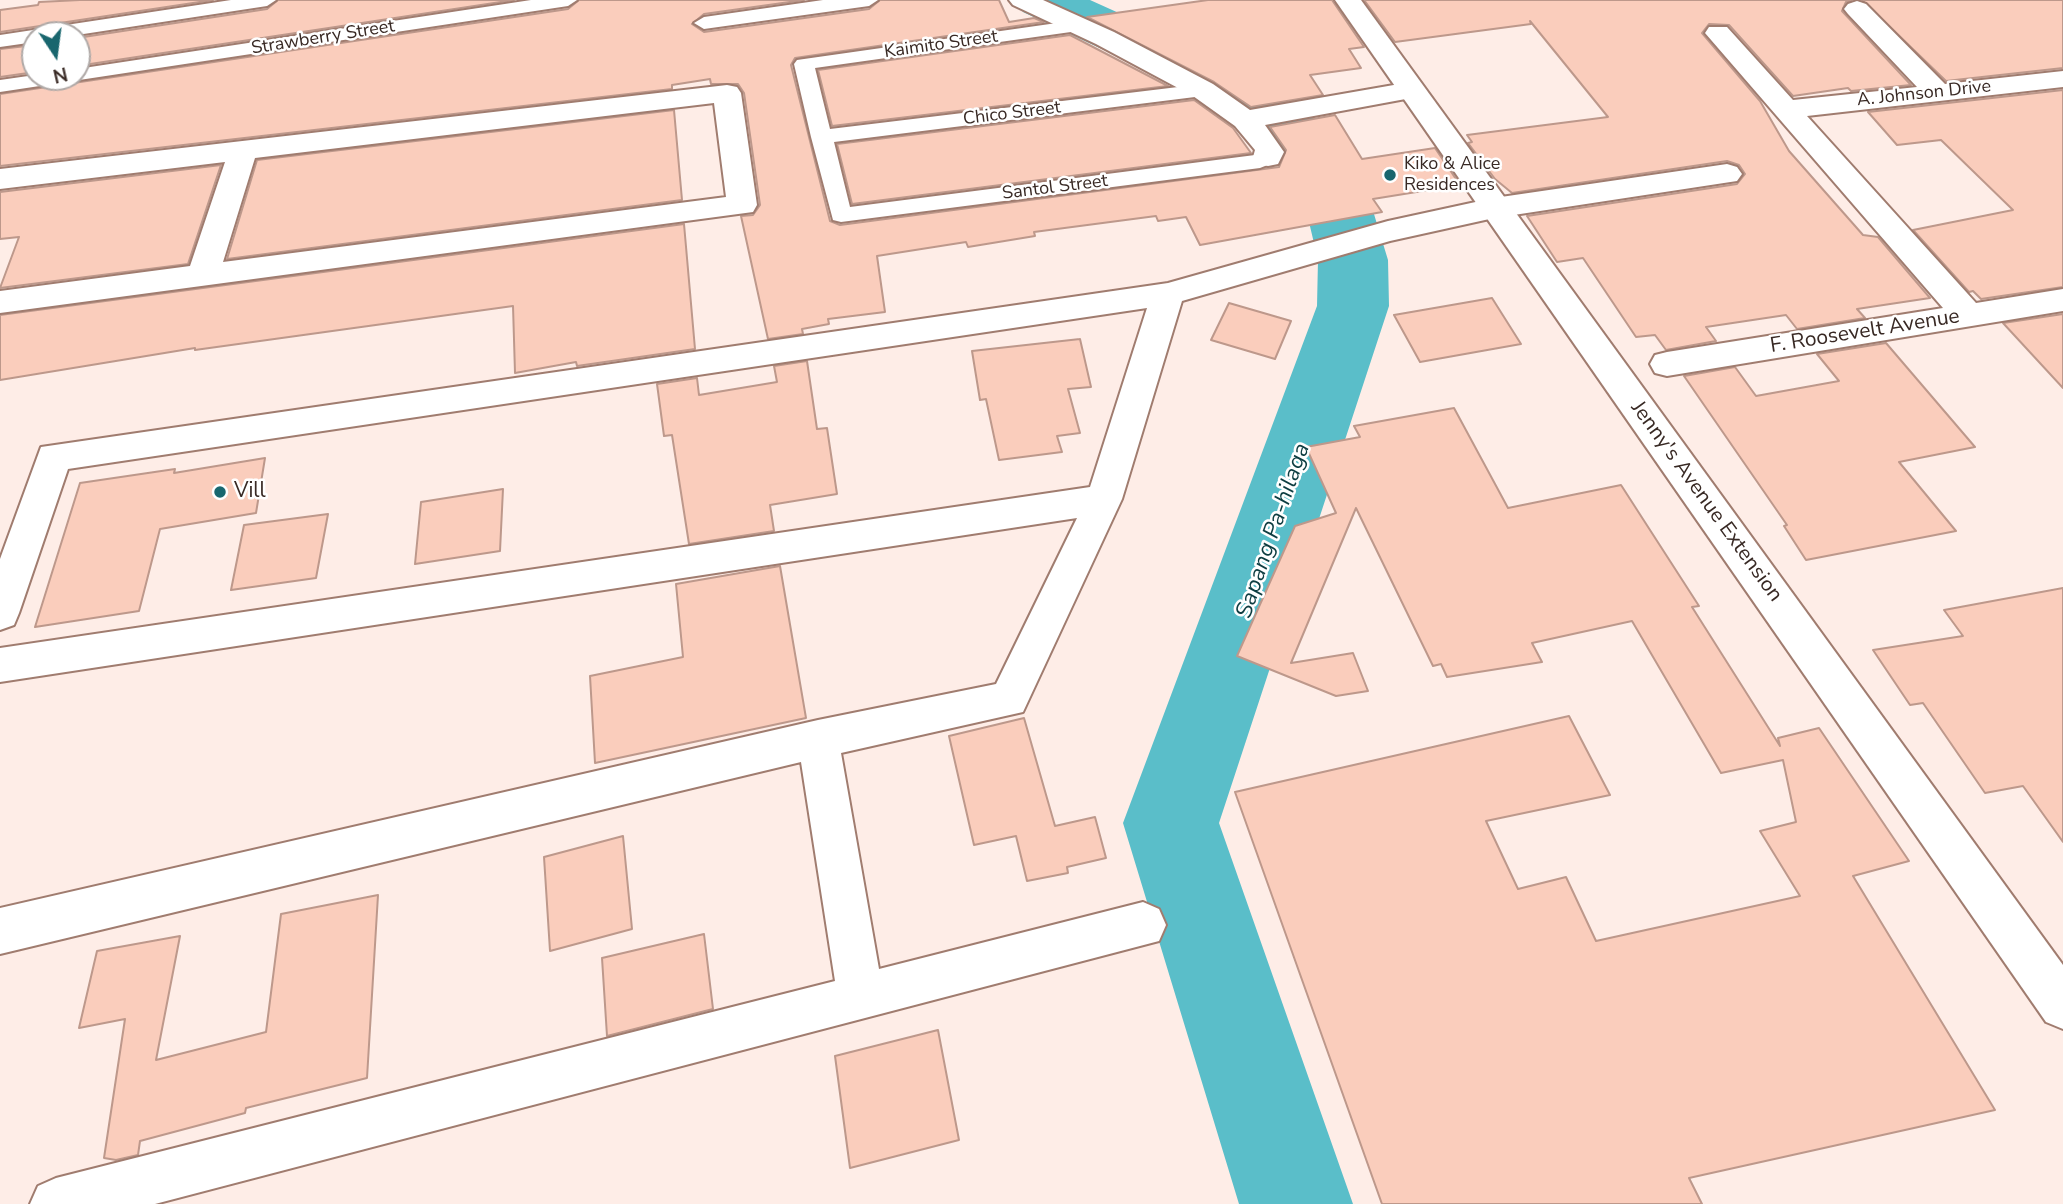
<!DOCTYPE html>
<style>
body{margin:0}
#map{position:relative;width:2063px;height:1204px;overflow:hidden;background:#feede7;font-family:"Nunito Sans",sans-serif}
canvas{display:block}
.north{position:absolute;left:21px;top:21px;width:70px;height:70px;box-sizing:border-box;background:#fff;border:2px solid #afa9a7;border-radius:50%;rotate:167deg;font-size:19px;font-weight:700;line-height:28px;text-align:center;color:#382924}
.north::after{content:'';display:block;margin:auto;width:24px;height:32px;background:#19666e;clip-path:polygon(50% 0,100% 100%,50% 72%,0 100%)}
</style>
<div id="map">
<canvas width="2063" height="1204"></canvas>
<div class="north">N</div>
</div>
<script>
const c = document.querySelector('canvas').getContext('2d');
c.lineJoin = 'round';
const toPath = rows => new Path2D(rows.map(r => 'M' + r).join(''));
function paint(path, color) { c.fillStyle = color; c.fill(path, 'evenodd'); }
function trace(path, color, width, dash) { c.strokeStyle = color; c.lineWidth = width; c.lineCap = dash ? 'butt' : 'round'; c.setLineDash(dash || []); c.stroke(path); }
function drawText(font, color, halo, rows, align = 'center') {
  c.font = font + ' "Nunito Sans",sans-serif'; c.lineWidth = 5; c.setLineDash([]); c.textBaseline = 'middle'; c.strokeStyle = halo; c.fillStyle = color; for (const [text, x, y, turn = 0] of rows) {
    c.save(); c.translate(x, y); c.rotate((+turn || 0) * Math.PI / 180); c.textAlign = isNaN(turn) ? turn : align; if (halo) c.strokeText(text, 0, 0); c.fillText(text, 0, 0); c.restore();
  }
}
paint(toPath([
 [1014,0,1090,0,1212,55,1319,121,1370,201,1388,260,1389,306,1219,823,1353,1204,1239,1204,1123,823,1317,306,1318,260,1304,201,1273,148,1170,81,1023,12,1014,0]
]), '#5abec9');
const building = toPath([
 [80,0,213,0,0,32,0,10,38,5,39,2,80,0],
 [278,0,514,0,77,66,77,38,267,9,278,0],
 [579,0,804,0,704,14,692,24,704,32,869,9,880,0,999,0,1009,22,1034,18,1044,22,795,58,791,65,830,221,840,225,1279,167,1286,150,1270,127,1335,115,1362,159,1435,148,1460,185,1373,199,1382,212,1200,245,1186,217,1158,221,1156,216,1034,232,1035,236,968,247,966,242,877,256,885,312,828,319,829,324,802,329,803,334,768,339,741,216,753,215,760,205,744,93,738,84,711,84,710,79,672,85,672,89,0,166,0,94,568,9,579,0],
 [1208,0,1332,0,1364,47,1349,49,1361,68,1310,75,1323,95,1251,107,1214,82,1087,17,1208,0],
 [1364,0,1852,0,1846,2,1842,11,1911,85,1851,91,1848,88,1793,96,1729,25,1709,24,1702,33,1760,101,1789,151,1863,235,1878,237,1930,298,1857,309,1865,318,1797,329,1786,315,1706,327,1716,341,1666,350,1655,335,1636,337,1583,258,1557,262,1527,216,1737,184,1745,174,1739,165,1727,161,1512,193,1495,179,1468,143,1472,142,1467,135,1608,117,1530,21,1531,24,1395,42,1364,0],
 [1862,0,2063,0,2063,68,1946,81,1862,0],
 [1070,35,1168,86,832,126,818,70,1070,35],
 [35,45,35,72,0,77,0,49,35,45],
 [2063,90,2063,287,1981,299,1973,291,1969,292,1913,230,2013,210,1941,140,1897,145,1868,112,2063,90],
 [1194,100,1233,128,1251,153,852,204,837,144,1194,100],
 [674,110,682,200,227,259,257,160,674,110],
 [221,165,188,264,0,288,19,237,0,239,0,192,221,165],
 [684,224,695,349,577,366,576,362,515,373,513,306,195,350,195,348,0,380,0,315,684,224],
 [1492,298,1521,344,1420,362,1394,315,1492,298],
 [1229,303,1291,321,1275,359,1211,340,1229,303],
 [2063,314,2063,388,2003,323,2063,314],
 [1080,339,1091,387,1068,389,1080,433,1057,436,1062,452,999,460,986,399,980,400,972,351,1080,339],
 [1886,343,1975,447,1899,462,1956,531,1806,560,1784,526,1787,525,1684,376,1735,367,1756,396,1839,381,1817,354,1886,343],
 [807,361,817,429,827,428,837,494,770,505,774,531,689,544,672,435,664,436,657,384,697,378,699,395,777,382,774,366,807,361],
 [1454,408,1508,508,1621,485,1699,606,1692,607,1780,746,1778,738,1819,728,1909,861,1853,876,1995,1110,1689,1178,1702,1204,1382,1204,1235,792,1569,716,1610,795,1486,821,1518,889,1566,877,1596,941,1800,896,1760,831,1796,822,1783,760,1721,773,1632,621,1532,643,1542,662,1447,677,1441,664,1433,666,1356,508,1291,663,1353,653,1368,691,1336,696,1237,656,1295,526,1336,513,1306,447,1360,437,1354,426,1454,408],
 [265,458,256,513,160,529,139,611,35,627,80,483,175,469,174,473,265,458],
 [503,489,500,551,415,564,421,502,503,489],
 [328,514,316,578,231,590,244,525,328,514],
 [780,566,806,718,595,763,590,676,683,657,676,584,780,566],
 [2063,588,2063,842,2023,786,1985,793,1923,703,1910,705,1873,650,1963,636,1944,610,2063,588],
 [1024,718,1055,826,1095,817,1106,858,1067,867,1068,873,1027,881,1016,836,974,845,949,736,1024,718],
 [623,836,632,929,550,951,544,857,623,836],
 [378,895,367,1078,246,1108,245,1113,140,1141,138,1155,116,1160,104,1158,125,1019,79,1028,97,951,180,936,156,1060,266,1032,281,914,378,895],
 [704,934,713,1009,607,1036,602,958,704,934],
 [938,1030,959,1140,850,1168,835,1056,938,1030]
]);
paint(building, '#facdbc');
trace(building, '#bd988b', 2);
const service = toPath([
 [231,0,276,0,267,6,77,35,35,35,35,42,0,47,0,35,231,0],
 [531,0,577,0,568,6,0,92,0,80,35,75,77,77,77,69,531,0],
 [823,0,878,0,869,6,704,29,694,23,704,17,823,0],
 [1078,20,1085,22,1088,26,1085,30,815,68,830,129,1203,84,1213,90,1203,96,834,142,850,207,1255,155,1268,150,1275,152,1279,157,1275,162,1260,168,841,222,833,220,811,137,794,64,797,60,1078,20]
]);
const minor = toPath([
 [1009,0,1043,0,1114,32,1213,84,1250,110,1411,82,1421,84,1425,90,1421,96,1411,98,1265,125,1284,152,1278,164,1268,166,1258,164,1253,157,1255,150,1235,126,1193,96,1096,44,1013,5,1009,0],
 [1857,1,1866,4,1945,84,2063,71,2063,87,1807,116,1976,303,2063,289,2063,311,1667,376,1655,373,1650,364,1655,355,1667,352,1943,308,1705,33,1709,27,1727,27,1793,100,1917,87,1848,14,1844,9,1848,4,1857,1],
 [727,85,737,87,741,93,757,205,753,212,0,313,0,291,190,266,225,162,0,189,0,169,727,85],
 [714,103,726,197,223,262,255,158,714,103],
 [1727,164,1737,167,1742,174,1737,181,1494,218,1390,241,1182,301,1122,499,1023,712,841,753,879,969,1143,902,1159,909,1166,925,1159,941,155,1204,30,1204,38,1186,56,1178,835,981,801,762,0,954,0,908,818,720,996,684,1077,518,0,682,0,648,1090,487,1147,308,68,469,19,613,14,625,0,630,0,559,41,447,1168,283,1388,221,1494,198,1727,164]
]);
const tertiary = toPath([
 [1335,0,1361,0,2063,965,2063,1029,2046,1022,1335,0]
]);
trace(service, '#a07c6f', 4);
trace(minor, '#a07c6f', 4);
trace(tertiary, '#a07c6f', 4);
paint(service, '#fff');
paint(minor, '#fff');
paint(tertiary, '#fff');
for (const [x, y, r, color] of [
 [1390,175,7,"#19666e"],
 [220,492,7,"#19666e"]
]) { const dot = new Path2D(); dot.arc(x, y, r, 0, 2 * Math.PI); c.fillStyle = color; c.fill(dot); trace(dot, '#fff', 2.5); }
drawText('18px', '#382924', '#fff', [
 ["Strawberry Street",323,38,-9],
 ["Kaimito Street",941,45,-8],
 ["A. Johnson Drive",1924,94,-6],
 ["Chico Street",1012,114,-7],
 ["Santol Street",1055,188,-7]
]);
drawText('18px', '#382924', '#fff', [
 ["Kiko & Alice",1404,165],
 ["Residences",1404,186]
], 'left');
drawText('21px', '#382924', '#fff', [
 ["F. Roosevelt Avenue",1865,332,-9],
 ["Jenny's Avenue Extension",1706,502,54]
]);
drawText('21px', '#382924', '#fff', [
 ["Vill",234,492]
], 'left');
drawText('italic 23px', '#0d3d41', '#fff', [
 ["Sapang Pa-hilaga",1274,531,-71]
]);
</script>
